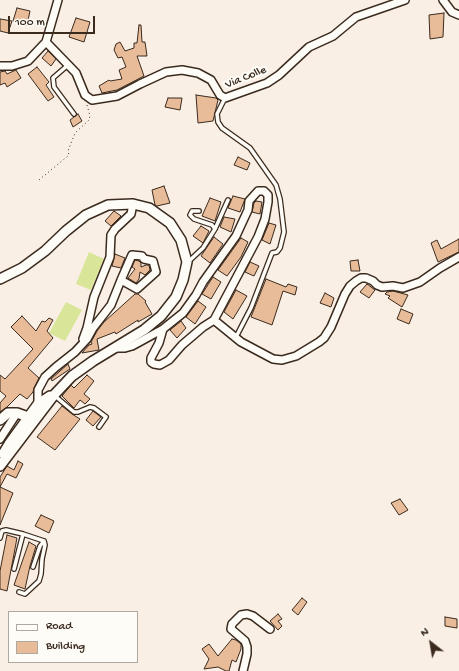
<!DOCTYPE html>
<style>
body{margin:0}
#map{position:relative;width:459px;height:671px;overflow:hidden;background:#f9efe4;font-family:"Gochi Hand",sans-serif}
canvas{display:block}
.legend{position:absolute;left:8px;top:611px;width:130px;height:52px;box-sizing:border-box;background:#fdfcf7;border:1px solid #afa8a0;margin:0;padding:5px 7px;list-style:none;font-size:12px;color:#3b2a1e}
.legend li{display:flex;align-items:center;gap:8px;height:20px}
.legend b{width:20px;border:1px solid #afa8a0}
.north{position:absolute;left:411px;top:623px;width:40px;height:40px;-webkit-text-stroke:3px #fdfcf7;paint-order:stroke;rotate:329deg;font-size:11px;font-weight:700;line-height:16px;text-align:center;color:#3b2a1e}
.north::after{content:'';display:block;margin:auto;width:14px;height:18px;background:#3b2a1e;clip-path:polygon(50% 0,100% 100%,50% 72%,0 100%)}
.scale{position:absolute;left:8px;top:16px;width:87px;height:18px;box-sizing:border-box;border:2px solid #3b2a1e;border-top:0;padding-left:5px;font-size:12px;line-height:14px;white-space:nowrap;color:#3b2a1e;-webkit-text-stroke:3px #fdfcf7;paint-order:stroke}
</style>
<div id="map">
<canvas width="459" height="671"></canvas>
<ul class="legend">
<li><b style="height:5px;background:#fdfcf7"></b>Road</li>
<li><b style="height:11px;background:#e8bc98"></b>Building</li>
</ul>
<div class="north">N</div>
<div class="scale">100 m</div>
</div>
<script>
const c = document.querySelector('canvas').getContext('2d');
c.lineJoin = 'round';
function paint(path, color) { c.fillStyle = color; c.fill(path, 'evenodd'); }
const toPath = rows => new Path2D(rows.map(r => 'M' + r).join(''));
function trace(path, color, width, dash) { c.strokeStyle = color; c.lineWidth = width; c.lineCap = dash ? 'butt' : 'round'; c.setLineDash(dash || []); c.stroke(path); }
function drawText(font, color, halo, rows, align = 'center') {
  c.font = font + ' "Gochi Hand",sans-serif'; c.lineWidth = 4; c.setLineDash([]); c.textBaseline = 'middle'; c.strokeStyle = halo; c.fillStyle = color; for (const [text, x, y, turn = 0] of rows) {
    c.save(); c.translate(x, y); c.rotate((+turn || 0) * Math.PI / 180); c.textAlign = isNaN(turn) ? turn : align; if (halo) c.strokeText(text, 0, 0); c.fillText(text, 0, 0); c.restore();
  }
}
paint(toPath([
 [89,252,104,259,91,290,76,284],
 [66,302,82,310,65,341,49,333]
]), '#d9e699');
const building = toPath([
 [17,8,30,11,27,25,13,21,17,8],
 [444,13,443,37,430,39,429,15,444,13],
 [76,18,90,22,84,42,69,37,76,18],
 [0,19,12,21,8,33,0,31,0,19],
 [139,25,141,25,142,42,145,42,147,56,137,56,144,76,117,90,102,93,99,86,109,80,110,81,122,79,119,70,126,67,122,57,118,58,114,50,116,44,120,42,125,51,134,48,134,43,137,43,139,25],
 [48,51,56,59,51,66,42,58,48,51],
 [37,67,49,82,46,85,54,97,48,101,28,74,37,67],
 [16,70,21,78,7,87,5,83,0,85,0,72,5,71,7,74,16,70],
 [196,95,216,98,218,100,213,121,198,123,196,95],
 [168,98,182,98,180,110,165,107,168,98],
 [78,114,82,121,73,127,70,120,78,114],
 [238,157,250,163,247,170,234,165,238,157],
 [164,186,170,203,157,206,155,205,152,190,164,186],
 [233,196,245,199,240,212,228,208,233,196],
 [210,198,221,202,215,221,202,216,210,198],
 [256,201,262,202,260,214,252,212,254,203,256,201],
 [114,211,121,216,111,226,105,221,114,211],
 [224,217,235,219,231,232,220,227,224,217],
 [269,223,276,225,270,244,262,240,269,223],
 [201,226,209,231,203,243,193,236,201,226],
 [214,237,223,244,210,263,201,256,214,237],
 [241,238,248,242,241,257,227,276,218,270,241,238],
 [459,239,459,252,438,262,431,243,437,240,441,249,459,239],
 [115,254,125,258,121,268,112,266,115,254],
 [135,260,139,261,141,263,141,267,146,265,149,265,150,270,145,275,140,272,139,279,136,283,128,278,135,269,132,267,135,260],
 [358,260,360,271,351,271,350,261,358,260],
 [250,262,259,266,254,276,245,272,250,262],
 [213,277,221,282,211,299,202,294,213,277],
 [266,279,286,287,288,284,297,287,295,295,283,291,272,325,251,317,266,279],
 [367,284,375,290,369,298,360,292,367,284],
 [236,290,247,296,233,319,224,312,236,290],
 [393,291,408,295,402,307,388,298,390,296,385,294,387,292,393,291],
 [325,293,334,298,331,307,320,303,325,293],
 [135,294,138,294,146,301,145,302,152,314,138,322,138,320,116,334,115,332,97,339,99,350,82,353,89,345,92,344,91,342,97,331,104,322,135,294],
 [198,301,206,307,195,324,186,317,198,301],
 [401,309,413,314,409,324,397,319,401,309],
 [22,316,36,331,42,321,45,322,49,318,53,320,47,331,53,338,28,368,39,378,34,388,33,392,27,399,20,394,7,407,0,412,0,403,6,396,0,391,0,375,5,379,33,349,11,327,22,316],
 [181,321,186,328,177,338,170,330,181,321],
 [68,364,70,369,52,381,51,379,68,364],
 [87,375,94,381,84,394,90,399,85,404,80,400,74,408,62,396,71,385,74,388,87,375],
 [62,406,72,414,80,419,55,450,37,437,62,406],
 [93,411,101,417,93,426,86,420,93,411],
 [18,461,23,464,16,478,7,474,0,487,13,493,0,525,0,477,7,466,14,470,18,461],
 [400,499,408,510,399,515,391,503,400,499],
 [41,515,54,521,49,533,35,526,41,515],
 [7,535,17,538,7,591,0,589,0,571,7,535],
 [29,542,36,546,30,566,25,589,14,585,29,542],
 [302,598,307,602,298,615,292,610,302,598],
 [278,614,282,619,278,621,282,626,278,630,270,621,278,614],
 [445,617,457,619,457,628,445,626,445,617],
 [232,639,236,640,241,644,241,649,236,662,232,660,229,671,226,671,218,667,204,669,209,659,202,649,209,644,218,656,232,639]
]);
paint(building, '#e8bc98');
trace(building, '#3b2a1e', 1);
const lane = toPath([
 [68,65,53,78,54,87,74,114],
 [225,98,217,114,218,122,222,128,250,148,276,185,280,199,284,232,280,248,277,252,272,253,251,308,236,337],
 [215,229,228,200],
 [188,262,203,248,215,229,212,225,194,219,190,215,192,211,199,211],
 [55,396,74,412,78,412,90,407,94,408,106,417,99,427],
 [23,534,44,541,40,546,33,567],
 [0,538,2,531,6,530,23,534,14,569],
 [19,592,25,594,39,581,41,574,42,559,45,545,44,541]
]);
const street = toPath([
 [443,0,452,12,459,15],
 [46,42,76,73,85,95,92,100,117,96,140,84,166,72,182,70,198,73,211,80,220,95,225,98,267,83,279,75,309,47,333,36,356,17,405,0],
 [0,66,12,66,28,61,46,42,58,0],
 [163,329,183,313,196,295,203,282,236,236,248,210,249,201,258,191,264,191,268,195,268,202,265,219,258,237,214,320],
 [83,339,87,328,94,297,110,257,111,235,115,229,131,214,133,204],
 [114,348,125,348,132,346,163,329,159,343,151,358,151,362,154,364,160,365,169,360,182,345,203,327,214,320,241,342,273,359,282,360,296,356,319,342,324,338,331,327,345,294,350,286,356,281,361,278,366,278,373,281,377,285,382,287,393,286,403,288,420,282,440,268,459,257],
 [38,404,38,390,45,377,56,367,75,352,87,339,93,328,111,305,121,280,132,255,142,256,144,259,153,261,156,272,137,289,121,280],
 [0,439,17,413],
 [243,671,247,654,247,647,245,641,231,629,232,624,241,615,247,614,253,616,270,629]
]);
const secondary = toPath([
 [0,279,22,268,45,251,66,231,86,215,108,205,133,204,149,208,170,223,181,240,187,262,183,280,176,297,161,316,144,330,93,361,72,376,54,395,0,466],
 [0,420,8,413,17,413,28,417],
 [3,454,9,444,38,404,50,396]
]);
trace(lane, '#3b2a1e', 6);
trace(street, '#3b2a1e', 10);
trace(secondary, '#3b2a1e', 12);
trace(toPath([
 [39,180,69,155,68,151,75,133,89,120,90,116,87,105]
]), '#3b2a1e', 1, [1, 3]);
trace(lane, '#fdfcf7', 3.5);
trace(street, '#fdfcf7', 7);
trace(secondary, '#fdfcf7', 9);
drawText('12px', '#3b2a1e', '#fdfcf7', [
 ["Via Colle",246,78,-22]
]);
</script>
